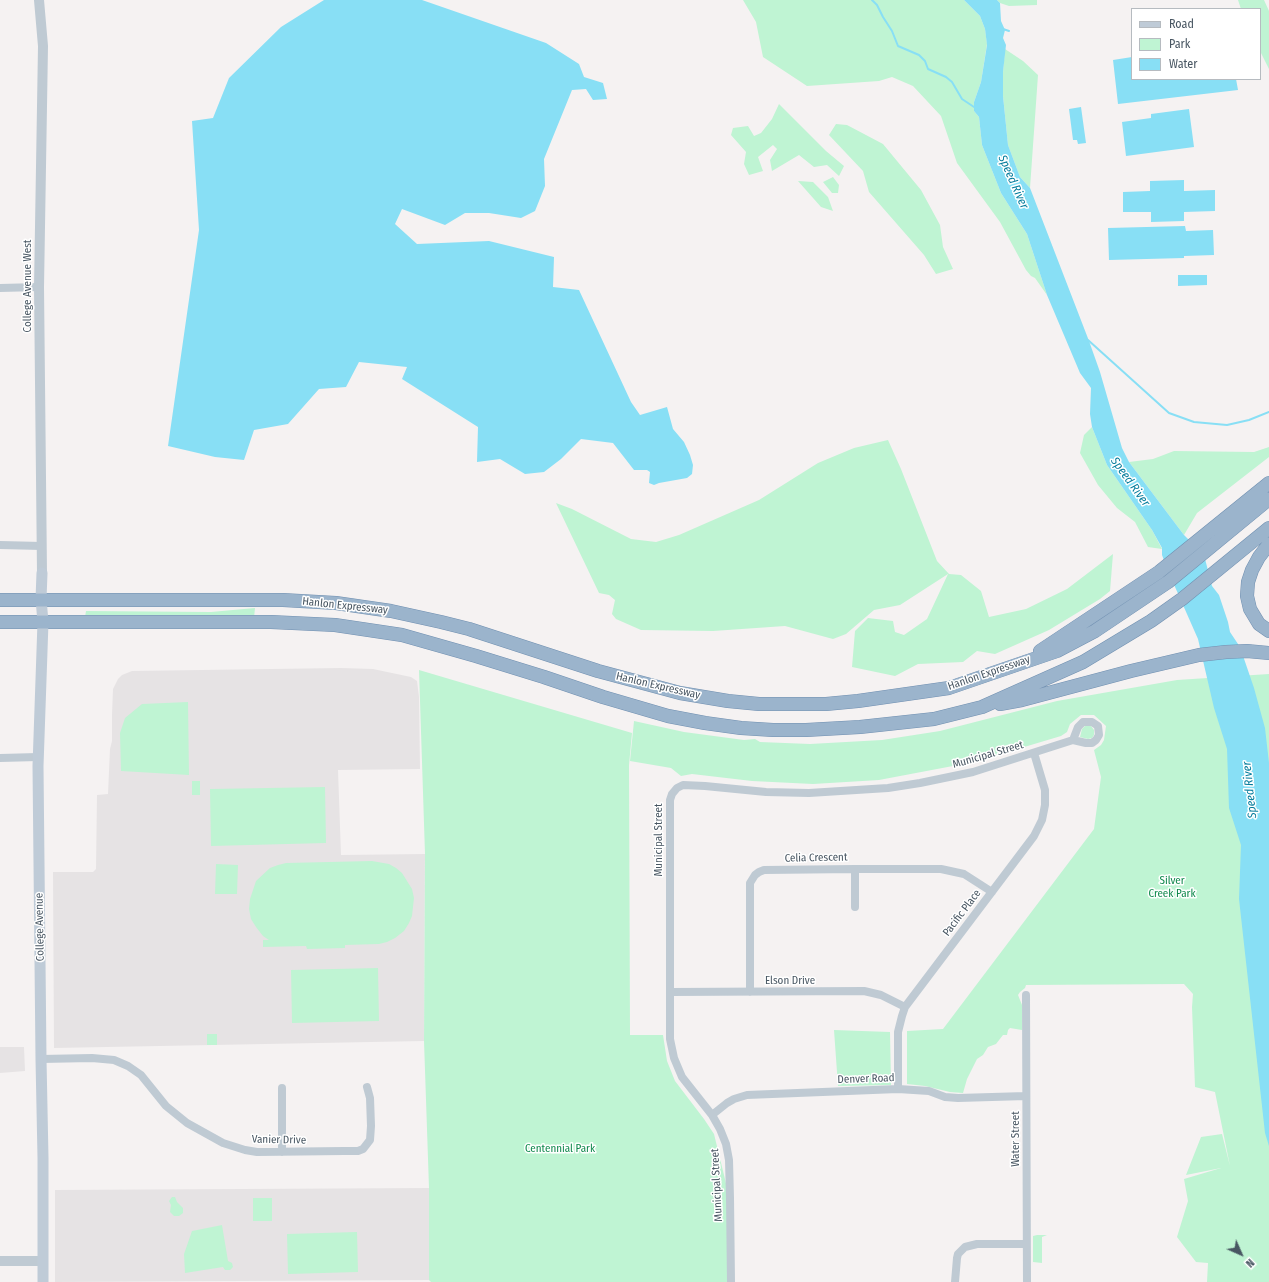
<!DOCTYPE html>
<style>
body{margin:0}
#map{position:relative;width:1269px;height:1282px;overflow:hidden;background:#f5f2f2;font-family:"Fira Sans Condensed",sans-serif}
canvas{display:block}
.legend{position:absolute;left:1131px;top:8px;width:130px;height:72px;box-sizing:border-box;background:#fff;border:1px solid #b6bbc0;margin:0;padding:5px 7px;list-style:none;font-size:12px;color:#485662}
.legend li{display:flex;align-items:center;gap:8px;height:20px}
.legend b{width:20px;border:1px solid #b6bbc0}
.north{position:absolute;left:1221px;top:1234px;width:40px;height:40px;-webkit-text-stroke:3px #fff;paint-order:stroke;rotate:135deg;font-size:11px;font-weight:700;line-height:16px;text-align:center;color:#485662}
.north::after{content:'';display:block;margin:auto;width:14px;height:18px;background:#485662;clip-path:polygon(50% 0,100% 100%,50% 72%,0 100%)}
</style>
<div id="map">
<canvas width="1269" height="1282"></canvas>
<ul class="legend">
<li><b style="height:5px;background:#bfcbd7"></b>Road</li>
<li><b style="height:11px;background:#bff4d3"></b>Park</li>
<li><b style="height:11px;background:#88dff5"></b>Water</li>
</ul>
<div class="north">N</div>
</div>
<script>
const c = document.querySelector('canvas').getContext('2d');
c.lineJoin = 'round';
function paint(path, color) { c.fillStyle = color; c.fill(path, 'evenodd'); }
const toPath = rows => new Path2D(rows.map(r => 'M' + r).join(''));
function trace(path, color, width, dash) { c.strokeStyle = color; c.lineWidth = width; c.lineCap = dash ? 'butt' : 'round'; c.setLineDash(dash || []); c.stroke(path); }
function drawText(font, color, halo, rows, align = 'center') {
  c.font = font + ' "Fira Sans Condensed",sans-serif'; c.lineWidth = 3; c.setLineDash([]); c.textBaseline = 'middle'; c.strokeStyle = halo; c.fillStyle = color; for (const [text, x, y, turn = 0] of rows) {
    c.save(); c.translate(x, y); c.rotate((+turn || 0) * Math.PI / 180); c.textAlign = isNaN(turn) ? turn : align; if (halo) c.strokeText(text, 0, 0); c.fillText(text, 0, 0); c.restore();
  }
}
paint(toPath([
 [341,668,373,669,411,677,417,681,419,697,420,769,338,770,341,855,425,854,424,1041,54,1048,53,872,93,872,96,869,97,795,108,794,110,749,112,741,112,715,113,689,118,679,122,675,132,671],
 [0,1047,24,1047,25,1071,0,1073],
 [429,1188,429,1280,55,1282,55,1190]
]), '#e6e3e4');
paint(toPath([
 [743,0,964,0,980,16,985,29,987,44,981,82,974,102,974,111,979,117,982,145,1001,193,1027,234,1047,295,1035,278,1031,276,1026,270,1000,222,957,163,941,116,913,86,892,77,879,81,807,86,763,57,756,22],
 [997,0,1037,0,1037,5,1009,6,1000,3],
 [1238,0,1264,0,1269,11,1269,69,1260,51,1260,9,1241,9],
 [1005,49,1023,61,1038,75,1030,188,1020,177,1008,145,1003,96,1003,72],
 [779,104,826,151,844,166,839,176,827,165,814,167,799,155,772,171,770,160,777,149,773,145,758,157,763,171,749,175,744,164,746,152,731,135,733,128,748,126,754,136,761,133,772,119],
 [836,124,847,125,883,144,921,190,940,225,943,247,953,269,936,274,924,255,869,192,863,171,829,135],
 [833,177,839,185,838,193,832,193,823,182],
 [798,181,813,182,828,197,833,211,821,207],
 [1092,427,1107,465,1152,530,1162,549,1148,547,1135,522,1117,508,1098,485,1080,453,1084,435],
 [888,440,901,469,937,561,949,574,961,575,981,591,989,617,1026,609,1067,589,1113,554,1110,591,1100,599,1049,630,995,654,977,651,963,662,918,664,895,676,852,667,855,631,868,618,893,621,895,632,904,635,927,619,948,574,900,605,874,610,846,634,833,639,785,626,713,631,641,630,616,619,612,614,615,600,609,595,599,593,556,503,572,509,631,539,656,542,679,535,759,500,818,463,854,448],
 [1269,447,1269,457,1197,513,1184,535,1129,462,1153,459,1174,451,1254,452],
 [255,608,254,618,85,617,86,611,211,612],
 [419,670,632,733,629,765,630,1035,663,1035,667,1061,675,1081,704,1119,714,1134,733,1212,730,1282,431,1282,429,1280,429,1188,424,1041,425,854],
 [1269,674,1269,1282,1207,1282,1208,1263,1196,1262,1177,1237,1188,1201,1184,1179,1221,1168,1186,1175,1201,1137,1222,1134,1230,1166,1215,1092,1195,1087,1192,1007,1193,994,1184,984,1026,985,1025,988,1020,992,1018,995,1022,1005,1022,1030,1010,1028,1008,1030,1007,1035,1003,1035,996,1044,988,1047,983,1055,977,1059,967,1079,963,1093,950,1092,925,1086,907,1084,907,1031,943,1029,1094,829,1101,777,1094,750,1101,745,1104,740,1106,726,1094,715,1081,715,1070,724,1067,732,1061,736,974,762,879,780,813,784,752,781,692,774,681,776,671,768,630,761,634,721,684,732,744,740,755,739,760,742,810,744,882,740,940,731,1057,701,1177,680],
 [188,702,189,775,121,771,120,733,125,718,142,704],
 [1085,726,1091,726,1094,730,1094,735,1092,738,1088,739,1080,737,1082,729],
 [192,781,200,781,200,795,192,795],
 [325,787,326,843,211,846,210,789],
 [372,861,389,864,396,868,402,873,412,889,414,898,412,916,409,923,404,931,395,938,387,942,379,944,345,945,345,948,307,949,306,946,263,947,263,940,269,940,263,936,256,927,251,919,249,909,250,899,256,881,270,868,278,865,286,863],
 [216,864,238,865,237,894,215,894],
 [378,968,379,1021,292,1023,291,970],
 [834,1030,890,1032,891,1085,838,1086],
 [207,1034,217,1034,217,1045,207,1045],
 [172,1197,175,1197,177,1202,183,1208,183,1213,179,1216,174,1216,170,1212,171,1205,169,1201],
 [253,1198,272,1198,272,1221,253,1221],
 [222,1225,228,1261,232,1263,233,1267,230,1270,225,1270,223,1267,185,1273,184,1254,192,1231],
 [357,1232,358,1272,288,1274,287,1234],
 [1037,1235,1047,1235,1042,1237,1042,1263,1033,1262,1033,1236]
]), '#bff4d3');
paint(toPath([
 [324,0,422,0,546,43,579,64,584,77,603,83,607,99,593,100,586,89,572,90,544,159,545,186,535,211,521,218,489,213,465,213,445,225,402,209,395,224,417,244,489,241,554,257,553,287,579,290,631,402,640,415,667,407,673,429,684,442,690,455,693,465,692,474,687,478,659,483,654,485,649,483,650,472,647,470,634,470,613,443,581,439,561,459,544,472,525,474,500,459,477,462,478,427,402,379,407,367,359,362,346,387,319,389,288,424,254,430,244,460,215,457,168,446,199,230,192,121,213,118,229,78,281,27],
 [964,0,997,0,1000,3,1001,21,1005,30,1003,38,1006,45,1003,72,1003,96,1008,145,1020,177,1030,188,1089,341,1100,372,1122,448,1129,462,1184,535,1204,555,1212,586,1219,595,1228,622,1230,632,1240,647,1254,688,1265,728,1269,763,1269,1146,1265,1133,1239,899,1241,845,1229,808,1227,749,1214,708,1198,639,1168,571,1162,555,1162,548,1152,530,1107,465,1092,427,1090,414,1091,388,1080,373,1047,295,1027,234,1001,193,982,145,979,117,974,111,974,102,981,82,987,45,985,29,980,16],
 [1132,57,1132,79,1236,79,1238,90,1118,104,1113,60],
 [1081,107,1086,143,1078,144,1077,140,1073,140,1069,109],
 [1189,109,1194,147,1126,156,1122,122,1151,118,1151,114],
 [1184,180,1184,191,1215,190,1215,211,1184,212,1184,221,1151,222,1151,212,1123,212,1123,192,1150,191,1150,181],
 [1185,226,1186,231,1213,230,1214,255,1184,256,1184,258,1109,260,1108,228],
 [1178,275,1207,275,1207,285,1178,286]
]), '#88dff5');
trace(toPath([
 [872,0,877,5,883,17,892,31,898,46,919,55,925,61,928,69,946,77,952,82,962,99,974,107],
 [1003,29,1009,31],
 [1088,340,1169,413,1194,422,1227,425,1249,420,1269,412]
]), '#88dff5', 2);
const trunk = toPath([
 [1269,544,1259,557,1252,570,1248,582,1247,596,1250,609,1259,624,1269,631],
 [0,600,283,600,336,603,391,611,441,622,469,629,598,671,680,693,728,701,759,704,826,704,858,701,949,688,1057,651,1095,631,1168,582,1269,499],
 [0,622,271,622,335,625,402,635,476,656,544,677,603,697,668,716,705,723,741,728,773,730,806,730,860,727,934,719,982,707,1083,662,1151,621,1182,599,1269,528],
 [1040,651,1159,572,1269,483],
 [1000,704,1022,700,1131,671,1199,655,1226,652,1247,651,1269,653]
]);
trace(trunk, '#7190b1', 14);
trace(toPath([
 [0,288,39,287],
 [0,545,42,546],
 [0,758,38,757],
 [855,869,855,907],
 [671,992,864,991,881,995,905,1007],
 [750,992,750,883,755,875,759,872,764,870,855,869,941,869,964,874,992,892],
 [1026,995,1027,1282],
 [41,1059,92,1058,114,1060,128,1066,141,1075,166,1106,187,1123,223,1143,245,1150,257,1152,344,1151,358,1151,363,1149,370,1140,371,1126,370,1098,367,1087],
 [898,1089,898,1032,902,1016,905,1007,1034,836,1042,820,1045,805,1045,790,1034,753],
 [712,1115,727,1103,734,1099,747,1095,898,1089,929,1091,945,1097,958,1098,1026,1096],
 [282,1152,282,1088],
 [731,1282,730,1198,729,1160,726,1144,720,1129,712,1115,682,1077,674,1058,670,1039,670,800,672,794,677,788,683,785,705,786,766,792,809,793,888,788,920,783,973,772,1073,740,1086,743,1092,743,1096,740,1099,735,1098,726,1092,722,1083,722,1078,727,1073,740],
 [955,1282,957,1258,958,1254,965,1247,977,1244,1026,1244]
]), '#bfcad3', 8);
trace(toPath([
 [39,0,43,46,39,287,42,573],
 [0,1261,43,1261]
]), '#bfcad3', 10);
trace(toPath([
 [42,573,41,599,43,622,38,766,41,1059,43,1158,43,1282]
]), '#bfcbd7', 11);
trace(trunk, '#9bb4cc', 13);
drawText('11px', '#485662', '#fff', [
 ["College Avenue West",28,286,-90],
 ["Hanlon Expressway",345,606,6],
 ["Hanlon Expressway",989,673,-19],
 ["Hanlon Expressway",658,686,13],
 ["Municipal Street",988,755,-16],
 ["Municipal Street",659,840,-90],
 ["Celia Crescent",816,858,-1],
 ["Pacific Place",962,913,-53],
 ["College Avenue",40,927,-91],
 ["Elson Drive",790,981],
 ["Denver Road",866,1079,-2],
 ["Water Street",1016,1139,-90],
 ["Vanier Drive",279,1140,1],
 ["Municipal Street",717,1185,-93]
]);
drawText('11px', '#0e884b', '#fff', [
 ["Silver",1172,881],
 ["Creek Park",1172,894],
 ["Centennial Park",560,1149]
]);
drawText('italic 12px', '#037b9b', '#fff', [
 ["Speed River",1013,182,66],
 ["Speed River",1130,482,54],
 ["Speed River",1250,790,-96]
]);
</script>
